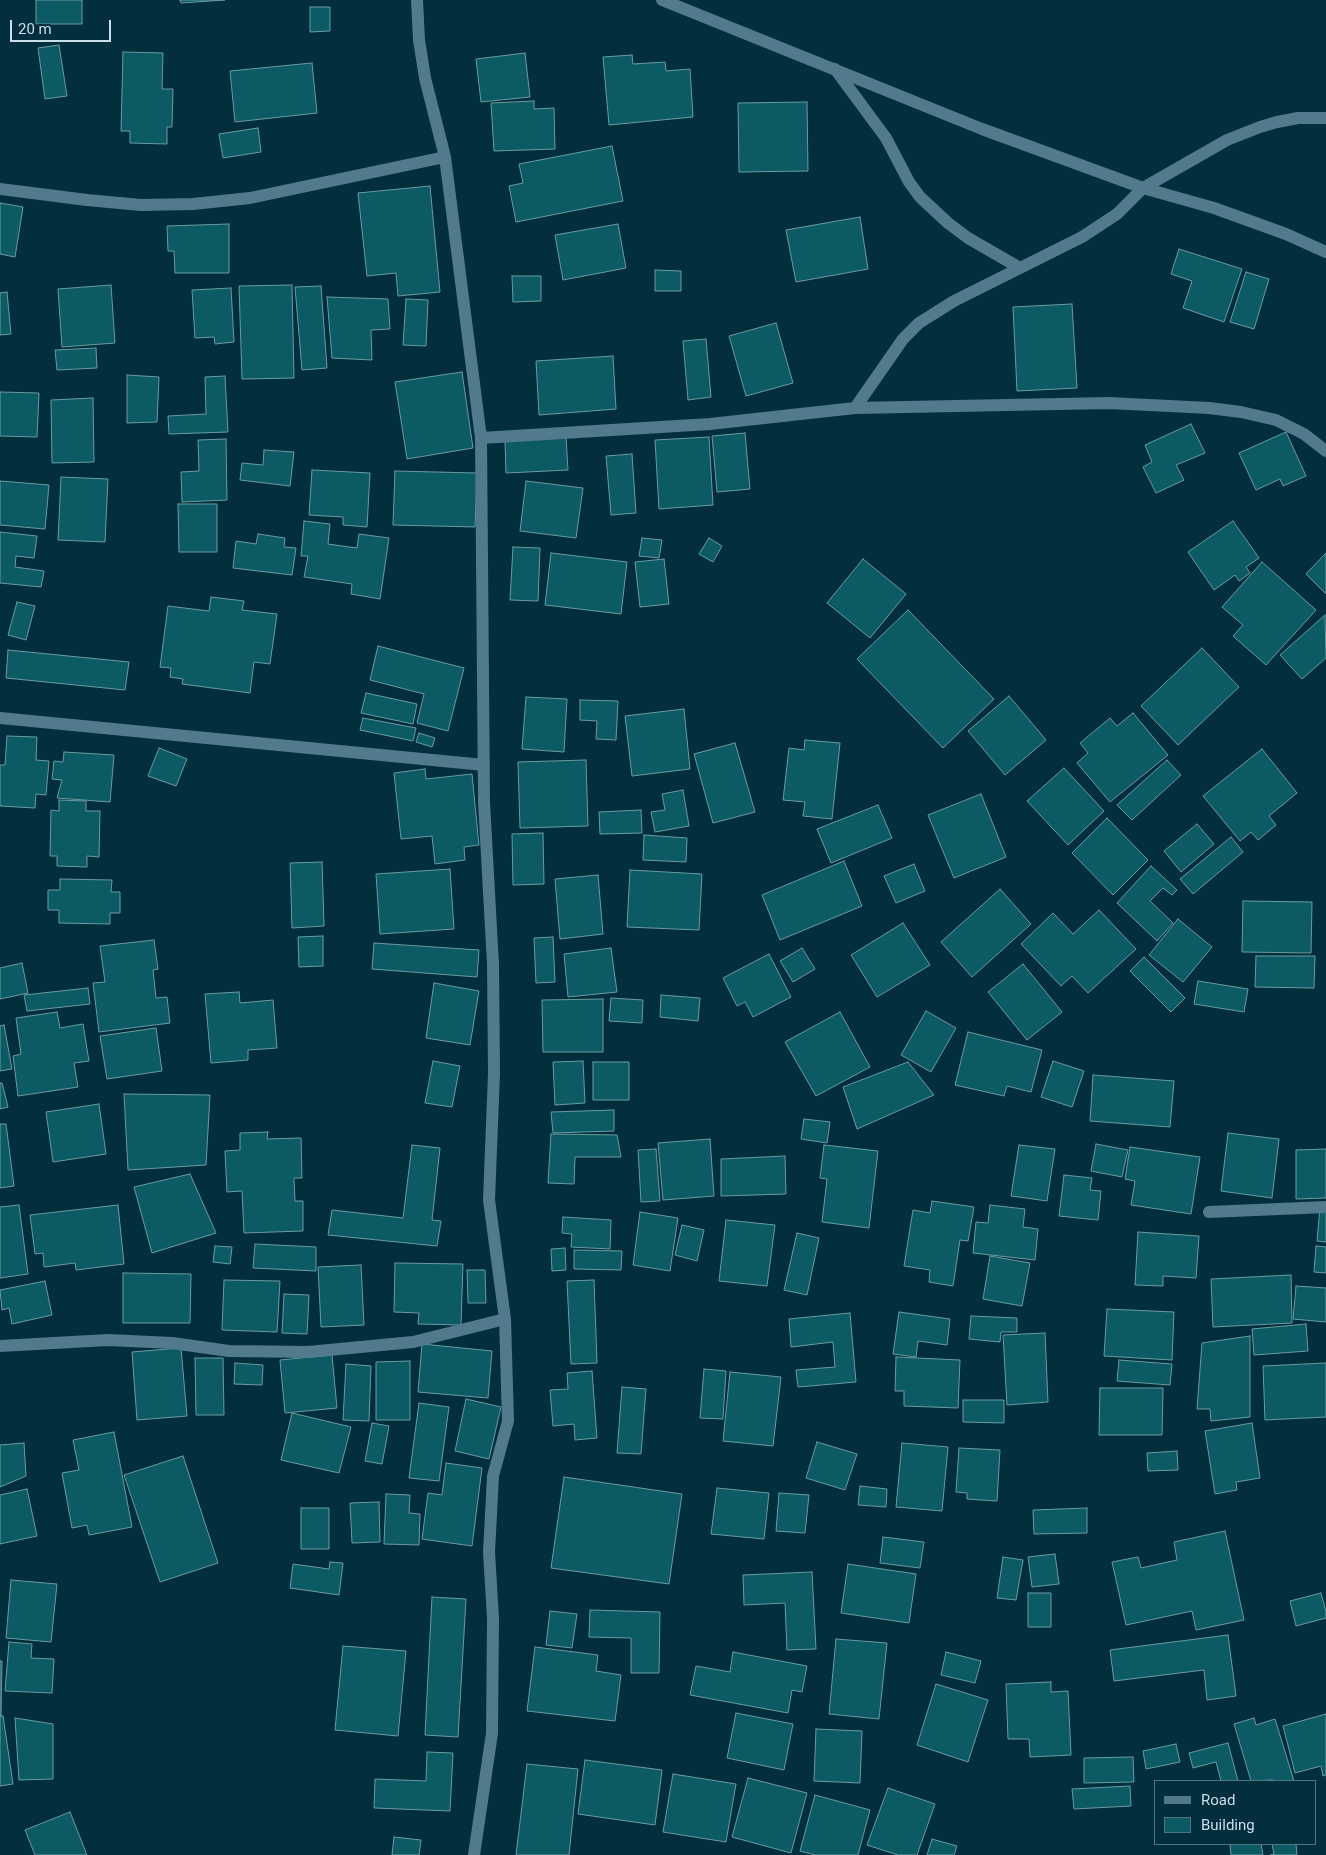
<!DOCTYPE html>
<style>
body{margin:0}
#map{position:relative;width:1326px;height:1855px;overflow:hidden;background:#022e3e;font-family:Roboto,sans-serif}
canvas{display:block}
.legend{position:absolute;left:1154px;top:1780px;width:162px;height:65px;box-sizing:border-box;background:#022e3e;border:1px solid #527582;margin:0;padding:6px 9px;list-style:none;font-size:15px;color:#cadfe9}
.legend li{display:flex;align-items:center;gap:10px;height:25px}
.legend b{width:25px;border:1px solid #527582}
.scale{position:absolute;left:10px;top:20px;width:101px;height:22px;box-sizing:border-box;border:2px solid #cadfe9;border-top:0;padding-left:6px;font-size:15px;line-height:18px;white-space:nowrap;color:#cadfe9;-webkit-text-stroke:4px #022e3e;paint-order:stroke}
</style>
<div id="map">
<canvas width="1326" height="1855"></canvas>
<ul class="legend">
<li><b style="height:6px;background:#517a8c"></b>Road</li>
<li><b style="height:14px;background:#0c5b64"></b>Building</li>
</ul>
<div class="scale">20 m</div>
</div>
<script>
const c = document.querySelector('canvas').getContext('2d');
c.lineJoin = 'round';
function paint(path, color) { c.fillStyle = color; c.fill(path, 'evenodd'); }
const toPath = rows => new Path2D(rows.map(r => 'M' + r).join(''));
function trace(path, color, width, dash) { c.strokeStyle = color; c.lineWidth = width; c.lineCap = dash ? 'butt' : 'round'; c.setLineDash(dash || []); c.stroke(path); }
const building = toPath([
 [36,0,82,0,82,24,36,24,36,0],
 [180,0,225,0,181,3,180,0],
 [310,7,330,7,330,31,310,32,310,7],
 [59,45,67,96,45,99,38,48,59,45],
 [123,52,163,53,162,89,173,89,172,127,167,127,167,144,130,143,130,131,121,131,123,52],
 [525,53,530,97,481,102,476,59,525,53],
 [632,55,633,64,665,62,666,71,690,69,693,117,609,125,603,57,632,55],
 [312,63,317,113,235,122,230,71,312,63],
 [534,101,534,109,554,108,555,149,494,151,491,103,534,101],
 [807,102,808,171,739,172,738,103,807,102],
 [258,128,261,152,223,158,219,134,258,128],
 [612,146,623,201,516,222,509,186,523,183,519,164,612,146],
 [430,186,440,292,398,296,396,273,367,276,358,193,430,186],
 [0,203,23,207,15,257,0,254,0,203],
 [860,217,868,269,796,282,786,230,860,217],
 [229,224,229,273,175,273,174,251,168,251,167,226,229,224],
 [618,224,626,268,563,280,555,235,618,224],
 [1179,249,1242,269,1224,322,1183,308,1192,281,1171,274,1179,249],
 [655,270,681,271,681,291,655,291,655,270],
 [1246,272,1269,279,1254,329,1230,322,1246,272],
 [512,276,541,276,541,301,513,302,512,276],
 [111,285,115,343,62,347,58,289,111,285],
 [292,285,294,378,242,379,239,286,292,285],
 [321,286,327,368,302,370,295,287,321,286],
 [231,288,234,342,215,344,214,337,195,338,192,290,231,288],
 [7,292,11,334,0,335,0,293,7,292],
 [327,297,388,299,390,329,371,330,372,360,332,358,327,297],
 [406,299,428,300,426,346,403,345,406,299],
 [1072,304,1077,388,1017,391,1013,307,1072,304],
 [776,323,793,383,746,396,729,336,776,323],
 [706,339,711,397,688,400,683,341,706,339],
 [96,348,97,368,57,370,55,350,96,348],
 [613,356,616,409,539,415,536,361,613,356],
 [462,372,473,448,407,459,395,382,462,372],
 [127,375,159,377,157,422,127,423,127,375],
 [225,376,228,432,169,434,168,416,206,414,205,377,225,376],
 [0,392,39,393,37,437,0,436,0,392],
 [93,398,94,462,52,463,51,400,93,398],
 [1191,424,1205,453,1176,465,1184,480,1156,493,1143,467,1152,462,1145,445,1191,424],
 [1286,432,1306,476,1283,486,1280,479,1256,490,1239,453,1286,432],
 [745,433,750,489,717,492,712,436,745,433],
 [566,437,568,470,506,473,505,440,566,437],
 [709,437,713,505,659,509,655,440,709,437],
 [226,439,227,500,182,502,181,472,199,471,198,440,226,439],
 [264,450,294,452,290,486,240,480,242,463,263,465,264,450],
 [632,454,636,513,611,515,606,456,632,454],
 [312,470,370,473,367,527,343,525,343,517,309,515,312,470],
 [395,471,477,473,475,527,393,525,395,471],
 [61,477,108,479,105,542,58,540,61,477],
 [0,481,49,485,45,529,0,525,0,481],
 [526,481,583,488,576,538,520,531,526,481],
 [178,504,217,504,217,552,179,552,178,504],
 [304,521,330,524,328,544,357,548,359,534,389,538,380,599,351,594,352,584,304,577,308,556,301,556,304,521],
 [1233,521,1259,558,1246,567,1250,573,1239,581,1235,575,1214,590,1188,552,1233,521],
 [0,532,37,536,34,558,16,556,15,567,44,571,41,587,0,583,0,532],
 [258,534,285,538,284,547,296,548,292,575,233,568,236,541,256,544,258,534],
 [642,538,662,540,659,558,639,556,642,538],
 [709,538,722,546,713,562,699,554,709,538],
 [513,547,540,548,538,601,510,600,513,547],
 [551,553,627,562,621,614,545,605,551,553],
 [1326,553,1326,594,1306,574,1326,553],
 [664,559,669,604,640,607,635,562,664,559],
 [863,559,906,594,870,638,827,603,863,559],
 [1262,562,1316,610,1266,665,1233,636,1243,625,1222,607,1262,562],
 [211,597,244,601,242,610,277,614,270,664,254,662,250,693,182,684,183,679,170,677,171,668,160,667,168,606,209,611,211,597],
 [17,602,35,606,26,640,8,635,17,602],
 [908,610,994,699,943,748,857,659,908,610],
 [1325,615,1326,658,1302,679,1280,655,1325,615],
 [378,646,464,668,448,731,417,723,424,694,370,680,378,646],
 [1202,648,1239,687,1178,745,1141,706,1202,648],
 [8,650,129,662,125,690,6,678,8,650],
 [366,693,417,704,413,724,361,713,366,693],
 [1009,696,1046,740,1005,775,968,731,1009,696],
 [526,697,567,699,564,752,522,749,526,697],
 [580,700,618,701,616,740,596,739,597,721,580,720,580,700],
 [684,709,690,769,632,776,625,716,684,709],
 [1133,713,1168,755,1110,802,1077,763,1088,753,1080,743,1110,718,1117,726,1133,713],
 [363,718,416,728,413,741,360,730,363,718],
 [419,733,435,738,432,747,416,742,419,733],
 [7,736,37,737,36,760,49,761,46,795,36,794,35,808,0,806,0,765,5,765,7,736],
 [805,740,840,743,832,819,803,816,805,802,783,800,789,748,804,750,805,740],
 [735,743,755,812,713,823,694,754,735,743],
 [159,748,187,759,176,786,148,776,159,748],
 [1262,749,1297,793,1269,816,1276,825,1258,840,1251,832,1240,841,1203,796,1262,749],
 [64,752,114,755,110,802,57,798,62,780,52,779,54,761,63,762,64,752],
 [586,760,588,826,520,828,518,762,586,760],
 [1167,760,1181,775,1132,820,1117,805,1167,760],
 [1064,768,1104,811,1068,845,1027,801,1064,768],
 [425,769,426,779,472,774,479,845,464,847,465,860,435,864,432,836,401,839,394,773,425,769],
 [683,790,689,826,655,832,651,812,665,810,662,794,683,790],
 [981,794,1006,857,954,878,928,815,981,794],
 [59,800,86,801,86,811,100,811,99,857,87,856,87,867,57,866,57,856,50,856,51,810,59,811,59,800],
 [878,805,892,838,831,863,817,829,878,805],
 [641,810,642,833,600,834,599,812,641,810],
 [1107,818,1148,860,1113,895,1072,853,1107,818],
 [1197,824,1214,844,1181,872,1164,851,1197,824],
 [543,833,544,884,513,885,512,834,543,833],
 [644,835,687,838,686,862,643,860,644,835],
 [1231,837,1243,852,1193,894,1180,879,1231,837],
 [844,861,862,906,780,940,762,895,844,861],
 [322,862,324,926,292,928,290,863,322,862],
 [914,864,925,891,896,903,884,876,914,864],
 [1151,866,1177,890,1172,895,1163,888,1150,901,1173,923,1157,941,1117,903,1151,866],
 [450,869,454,929,380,934,376,874,450,869],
 [630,870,702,874,699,930,627,927,630,870],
 [598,875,603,934,560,939,555,879,598,875],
 [60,879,112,880,111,892,120,892,120,913,110,913,110,924,59,923,59,910,48,910,48,890,60,890,60,879],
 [1000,889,1031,924,972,977,941,942,1000,889],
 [1243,901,1312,902,1311,953,1242,952,1243,901],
 [1099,910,1136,949,1088,993,1072,976,1061,986,1021,944,1053,913,1073,934,1099,910],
 [1178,919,1212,947,1183,982,1149,955,1178,919],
 [903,923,930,965,877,997,851,955,903,923],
 [323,936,323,966,299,967,298,937,323,936],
 [553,937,555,982,536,983,534,938,553,937],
 [154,940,158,969,153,970,156,998,167,997,170,1023,99,1032,93,983,105,982,100,946,154,940],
 [374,943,479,950,477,977,372,969,374,943],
 [611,948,617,992,568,997,564,954,611,948],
 [802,948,815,969,793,982,780,961,802,948],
 [769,954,791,997,753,1017,745,1002,737,1006,723,978,769,954],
 [1256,956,1315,956,1314,988,1255,987,1256,956],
 [1144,957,1185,998,1171,1012,1130,971,1144,957],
 [22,963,28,993,0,999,0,968,22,963],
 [1023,964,1062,1012,1027,1040,988,992,1023,964],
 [1198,981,1248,989,1244,1012,1194,1004,1198,981],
 [434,983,479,991,470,1045,426,1038,434,983],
 [88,988,90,1004,27,1011,24,995,88,988],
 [239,992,240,1003,273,1000,277,1048,248,1050,248,1060,211,1063,205,994,239,992],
 [661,995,700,998,698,1021,660,1017,661,995],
 [611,998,643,1000,642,1023,609,1021,611,998],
 [603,999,603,1052,543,1052,542,1000,603,999],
 [926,1011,956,1028,931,1072,901,1055,926,1011],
 [57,1012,60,1028,83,1024,89,1061,74,1063,78,1087,18,1096,13,1056,21,1054,16,1018,57,1012],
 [840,1012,870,1067,816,1096,785,1042,840,1012],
 [4,1025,12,1069,0,1071,0,1026,4,1025],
 [156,1028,162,1071,107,1079,100,1036,156,1028],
 [968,1032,1042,1050,1031,1092,1007,1086,1004,1096,955,1085,968,1032],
 [433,1061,460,1066,452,1107,425,1103,433,1061],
 [583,1061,585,1103,555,1105,553,1062,583,1061],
 [1053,1061,1084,1071,1072,1107,1041,1097,1053,1061],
 [593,1062,629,1062,629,1100,593,1100,593,1062],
 [908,1062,934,1095,857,1129,843,1087,908,1062],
 [1093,1075,1174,1081,1170,1127,1090,1121,1093,1075],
 [0,1083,2,1083,8,1107,0,1109,0,1083],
 [124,1094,210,1095,206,1165,128,1170,124,1094],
 [99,1104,106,1154,53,1162,46,1112,99,1104],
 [614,1110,614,1131,553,1133,551,1112,614,1110],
 [804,1119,830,1122,827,1143,801,1139,804,1119],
 [0,1124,6,1124,14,1186,0,1188,0,1124],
 [268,1132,267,1139,301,1138,302,1178,294,1178,295,1201,303,1201,303,1231,244,1233,242,1191,227,1192,225,1151,240,1150,240,1133,268,1132],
 [1228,1133,1279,1139,1272,1198,1221,1191,1228,1133],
 [551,1134,617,1135,621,1157,575,1157,574,1184,548,1183,551,1134],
 [710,1139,714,1196,663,1200,658,1143,710,1139],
 [1096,1144,1128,1150,1122,1177,1091,1171,1096,1144],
 [412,1145,440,1148,432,1220,441,1221,437,1246,328,1235,332,1210,403,1218,412,1145],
 [824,1145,878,1151,869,1228,822,1222,827,1179,820,1178,824,1145],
 [1019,1145,1055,1149,1047,1201,1011,1196,1019,1145],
 [1130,1147,1200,1157,1191,1214,1131,1205,1135,1181,1125,1179,1130,1147],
 [656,1149,660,1201,641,1202,638,1150,656,1149],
 [1326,1149,1326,1198,1296,1199,1296,1150,1326,1149],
 [785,1156,786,1194,721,1196,721,1159,785,1156],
 [190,1174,216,1233,152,1253,134,1187,190,1174],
 [1064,1175,1092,1178,1090,1190,1101,1191,1098,1220,1059,1216,1064,1175],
 [932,1201,974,1207,968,1241,960,1240,953,1286,929,1282,930,1270,904,1266,913,1210,930,1213,932,1201],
 [19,1205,28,1274,0,1278,0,1207,19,1205],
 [118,1205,124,1264,76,1270,75,1263,44,1267,43,1253,35,1254,30,1215,118,1205],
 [990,1205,1025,1209,1023,1227,1038,1229,1035,1260,973,1253,976,1222,988,1223,990,1205],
 [1320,1208,1326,1208,1326,1242,1317,1241,1320,1208],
 [640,1212,678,1218,670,1271,633,1265,640,1212],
 [563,1217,611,1220,610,1249,571,1247,572,1234,562,1233,563,1217],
 [726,1220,775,1225,767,1286,719,1281,726,1220],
 [682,1225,704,1230,697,1261,675,1255,682,1225],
 [1138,1232,1199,1236,1196,1278,1163,1276,1163,1286,1135,1285,1138,1232],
 [797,1233,819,1238,807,1295,784,1290,797,1233],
 [255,1244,316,1247,316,1271,253,1268,255,1244],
 [215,1246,232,1247,230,1264,213,1262,215,1246],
 [1316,1246,1326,1247,1326,1273,1314,1272,1316,1246],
 [565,1248,566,1270,552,1271,551,1249,565,1248],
 [574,1250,622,1251,621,1270,574,1269,574,1250],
 [990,1256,1030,1263,1022,1306,983,1299,990,1256],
 [395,1263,463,1264,461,1325,418,1324,419,1313,394,1312,395,1263],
 [361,1265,364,1325,321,1327,318,1267,361,1265],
 [467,1270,485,1270,486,1303,468,1303,467,1270],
 [123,1273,191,1274,190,1323,123,1323,123,1273],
 [1291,1275,1292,1323,1213,1327,1211,1279,1291,1275],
 [224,1280,280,1281,277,1332,222,1330,224,1280],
 [594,1280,597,1363,571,1364,567,1281,594,1280],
 [45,1281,52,1315,12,1324,9,1308,2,1310,0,1290,45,1281],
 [1296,1286,1326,1288,1326,1322,1293,1319,1296,1286],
 [284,1294,309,1295,307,1334,282,1333,284,1294],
 [1107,1309,1174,1312,1172,1360,1104,1356,1107,1309],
 [899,1312,950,1319,947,1345,918,1341,916,1357,893,1354,899,1312],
 [850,1313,856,1382,798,1387,796,1370,835,1367,833,1342,791,1347,789,1319,850,1313],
 [971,1316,1017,1318,1017,1332,1001,1332,1000,1342,969,1339,971,1316],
 [1306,1324,1308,1351,1254,1355,1252,1329,1306,1324],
 [1045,1333,1048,1402,1007,1405,1003,1335,1045,1333],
 [1250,1336,1250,1417,1211,1421,1210,1409,1197,1409,1202,1343,1250,1336],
 [422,1344,492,1351,488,1398,418,1392,422,1344],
 [181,1348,187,1416,137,1420,132,1352,181,1348],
 [332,1355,337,1408,285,1413,280,1360,332,1355],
 [896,1357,960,1360,958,1408,904,1406,904,1391,895,1391,896,1357],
 [195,1358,223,1358,224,1415,196,1415,195,1358],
 [1119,1360,1172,1364,1170,1385,1117,1381,1119,1360],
 [410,1361,410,1420,376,1420,376,1362,410,1361],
 [235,1363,263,1365,262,1385,234,1384,235,1363],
 [1326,1363,1326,1417,1265,1420,1263,1366,1326,1363],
 [346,1364,371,1366,369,1421,343,1420,346,1364],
 [704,1369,726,1371,723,1419,700,1418,704,1369],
 [592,1371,597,1438,575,1440,574,1424,553,1426,550,1390,568,1389,567,1373,592,1371],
 [730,1372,781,1377,773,1446,723,1441,730,1372],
 [622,1387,646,1389,641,1454,617,1453,622,1387],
 [1100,1388,1163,1388,1162,1435,1099,1435,1100,1388],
 [466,1399,501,1407,489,1459,455,1451,466,1399],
 [963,1400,1004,1400,1004,1423,963,1422,963,1400],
 [419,1403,449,1407,439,1481,409,1478,419,1403],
 [292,1413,351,1427,339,1473,281,1460,292,1413],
 [372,1423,389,1426,382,1464,365,1461,372,1423],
 [1252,1423,1260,1478,1236,1482,1237,1490,1215,1494,1205,1431,1252,1423],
 [114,1432,132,1527,89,1535,87,1525,72,1528,62,1473,79,1470,73,1440,114,1432],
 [817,1442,857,1454,845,1490,806,1478,817,1442],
 [24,1443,26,1476,0,1487,0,1445,24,1443],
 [902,1443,948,1447,942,1511,896,1507,902,1443],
 [959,1448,1000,1450,997,1501,967,1499,967,1493,956,1492,959,1448],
 [1177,1451,1178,1470,1148,1471,1147,1453,1177,1451],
 [183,1456,218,1563,160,1582,124,1475,183,1456],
 [446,1463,482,1468,472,1546,422,1539,428,1493,442,1495,446,1463],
 [564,1477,682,1494,669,1584,551,1568,564,1477],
 [860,1486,887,1489,886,1507,858,1505,860,1486],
 [717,1488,769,1493,764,1539,711,1534,717,1488],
 [27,1489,37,1536,0,1544,0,1495,27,1489],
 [779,1493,809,1495,805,1533,776,1531,779,1493],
 [386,1494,410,1495,409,1513,420,1514,419,1545,384,1544,386,1494],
 [379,1502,380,1542,352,1543,350,1503,379,1502],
 [301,1508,329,1508,329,1549,301,1549,301,1508],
 [1087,1508,1087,1533,1034,1534,1033,1510,1087,1508],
 [1225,1531,1244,1620,1196,1630,1192,1611,1126,1625,1112,1562,1138,1557,1141,1568,1177,1560,1174,1542,1225,1531],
 [883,1537,924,1542,920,1568,880,1563,883,1537],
 [1055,1554,1059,1584,1032,1587,1028,1557,1055,1554],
 [1003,1557,1023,1560,1016,1600,997,1598,1003,1557],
 [330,1562,343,1563,339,1595,290,1588,293,1564,329,1569,330,1562],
 [848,1564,916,1574,909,1623,841,1613,848,1564],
 [812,1572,816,1649,787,1650,785,1603,744,1605,743,1575,812,1572],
 [11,1580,57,1584,51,1642,6,1638,11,1580],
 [1028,1593,1051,1593,1051,1627,1028,1627,1028,1593],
 [1321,1593,1326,1612,1326,1618,1296,1626,1290,1601,1321,1593],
 [432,1597,466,1599,458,1737,425,1735,432,1597],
 [590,1610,660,1612,659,1673,631,1673,631,1638,589,1637,590,1610],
 [550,1611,577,1614,572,1648,546,1645,550,1611],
 [1228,1635,1236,1696,1207,1700,1204,1670,1114,1681,1110,1650,1228,1635],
 [836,1639,887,1643,879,1719,829,1714,836,1639],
 [9,1642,32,1644,31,1658,54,1659,52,1693,5,1691,9,1642],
 [343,1646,406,1651,398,1736,335,1730,343,1646],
 [535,1647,598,1655,596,1671,621,1675,615,1721,527,1711,535,1647],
 [733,1652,807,1666,802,1692,792,1690,788,1713,690,1695,696,1666,730,1672,733,1652],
 [946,1652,981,1661,975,1683,941,1675,946,1652],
 [0,1661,2,1661,1,1716,0,1716,0,1661],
 [1051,1682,1051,1692,1068,1691,1071,1755,1030,1757,1029,1739,1008,1739,1006,1684,1051,1682],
 [936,1684,988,1700,968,1762,917,1745,936,1684],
 [736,1713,793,1724,784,1770,727,1758,736,1713],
 [1326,1714,1326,1775,1323,1776,1321,1766,1295,1773,1283,1726,1326,1714],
 [0,1716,3,1716,13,1784,0,1786,0,1716],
 [15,1718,53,1724,53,1779,19,1780,15,1718],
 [1254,1718,1256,1725,1275,1719,1294,1781,1273,1781,1273,1780,1251,1781,1234,1724,1254,1718],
 [816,1729,862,1731,860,1783,814,1781,816,1729],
 [1228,1743,1238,1781,1221,1781,1216,1762,1193,1768,1189,1753,1228,1743],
 [1176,1744,1180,1762,1146,1769,1143,1751,1176,1744],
 [427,1752,453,1753,450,1811,374,1808,375,1779,426,1781,427,1752],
 [1133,1757,1134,1782,1084,1783,1084,1758,1133,1757],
 [585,1760,662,1770,655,1825,578,1814,585,1760],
 [527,1764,578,1769,569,1855,516,1855,527,1764],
 [673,1774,736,1784,726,1842,663,1832,673,1774],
 [748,1778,807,1793,791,1853,732,1837,748,1778],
 [1130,1786,1131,1806,1074,1809,1072,1789,1130,1786],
 [888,1788,935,1804,917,1855,898,1855,867,1845,888,1788],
 [815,1795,870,1810,858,1855,815,1855,800,1851,815,1795],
 [70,1812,87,1855,35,1855,25,1830,70,1812],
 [394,1837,421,1840,419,1855,392,1855,394,1837],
 [932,1839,957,1846,954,1855,927,1855,932,1839],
 [1230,1844,1261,1844,1263,1855,1231,1855,1230,1844],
 [1272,1844,1296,1844,1297,1855,1270,1855,1274,1854,1272,1844]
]);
paint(building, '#0c5b64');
trace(building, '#6a9ba1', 1);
trace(toPath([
 [417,0,419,40,425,78,445,157,481,438,484,802,493,964,494,1073,489,1200,505,1319,508,1421,493,1476,489,1552,493,1618,492,1733,474,1855],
 [662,0,982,129,1143,188,1214,208,1286,234,1326,252],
 [835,69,886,138,909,182,920,197,948,223,968,238,1020,268],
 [0,189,87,200,141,205,193,204,250,198,445,157],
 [855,408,903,339,919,323,954,301,1082,237,1117,214,1143,188,1227,140,1260,127,1277,122,1298,118,1326,118],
 [481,438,710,424,855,408,1109,403,1209,408,1241,412,1276,420,1304,434,1326,451],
 [0,718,484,765],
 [1209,1212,1326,1207],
 [0,1346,108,1340,172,1343,229,1351,308,1352,413,1342,505,1319]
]), '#517a8c', 12);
</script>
